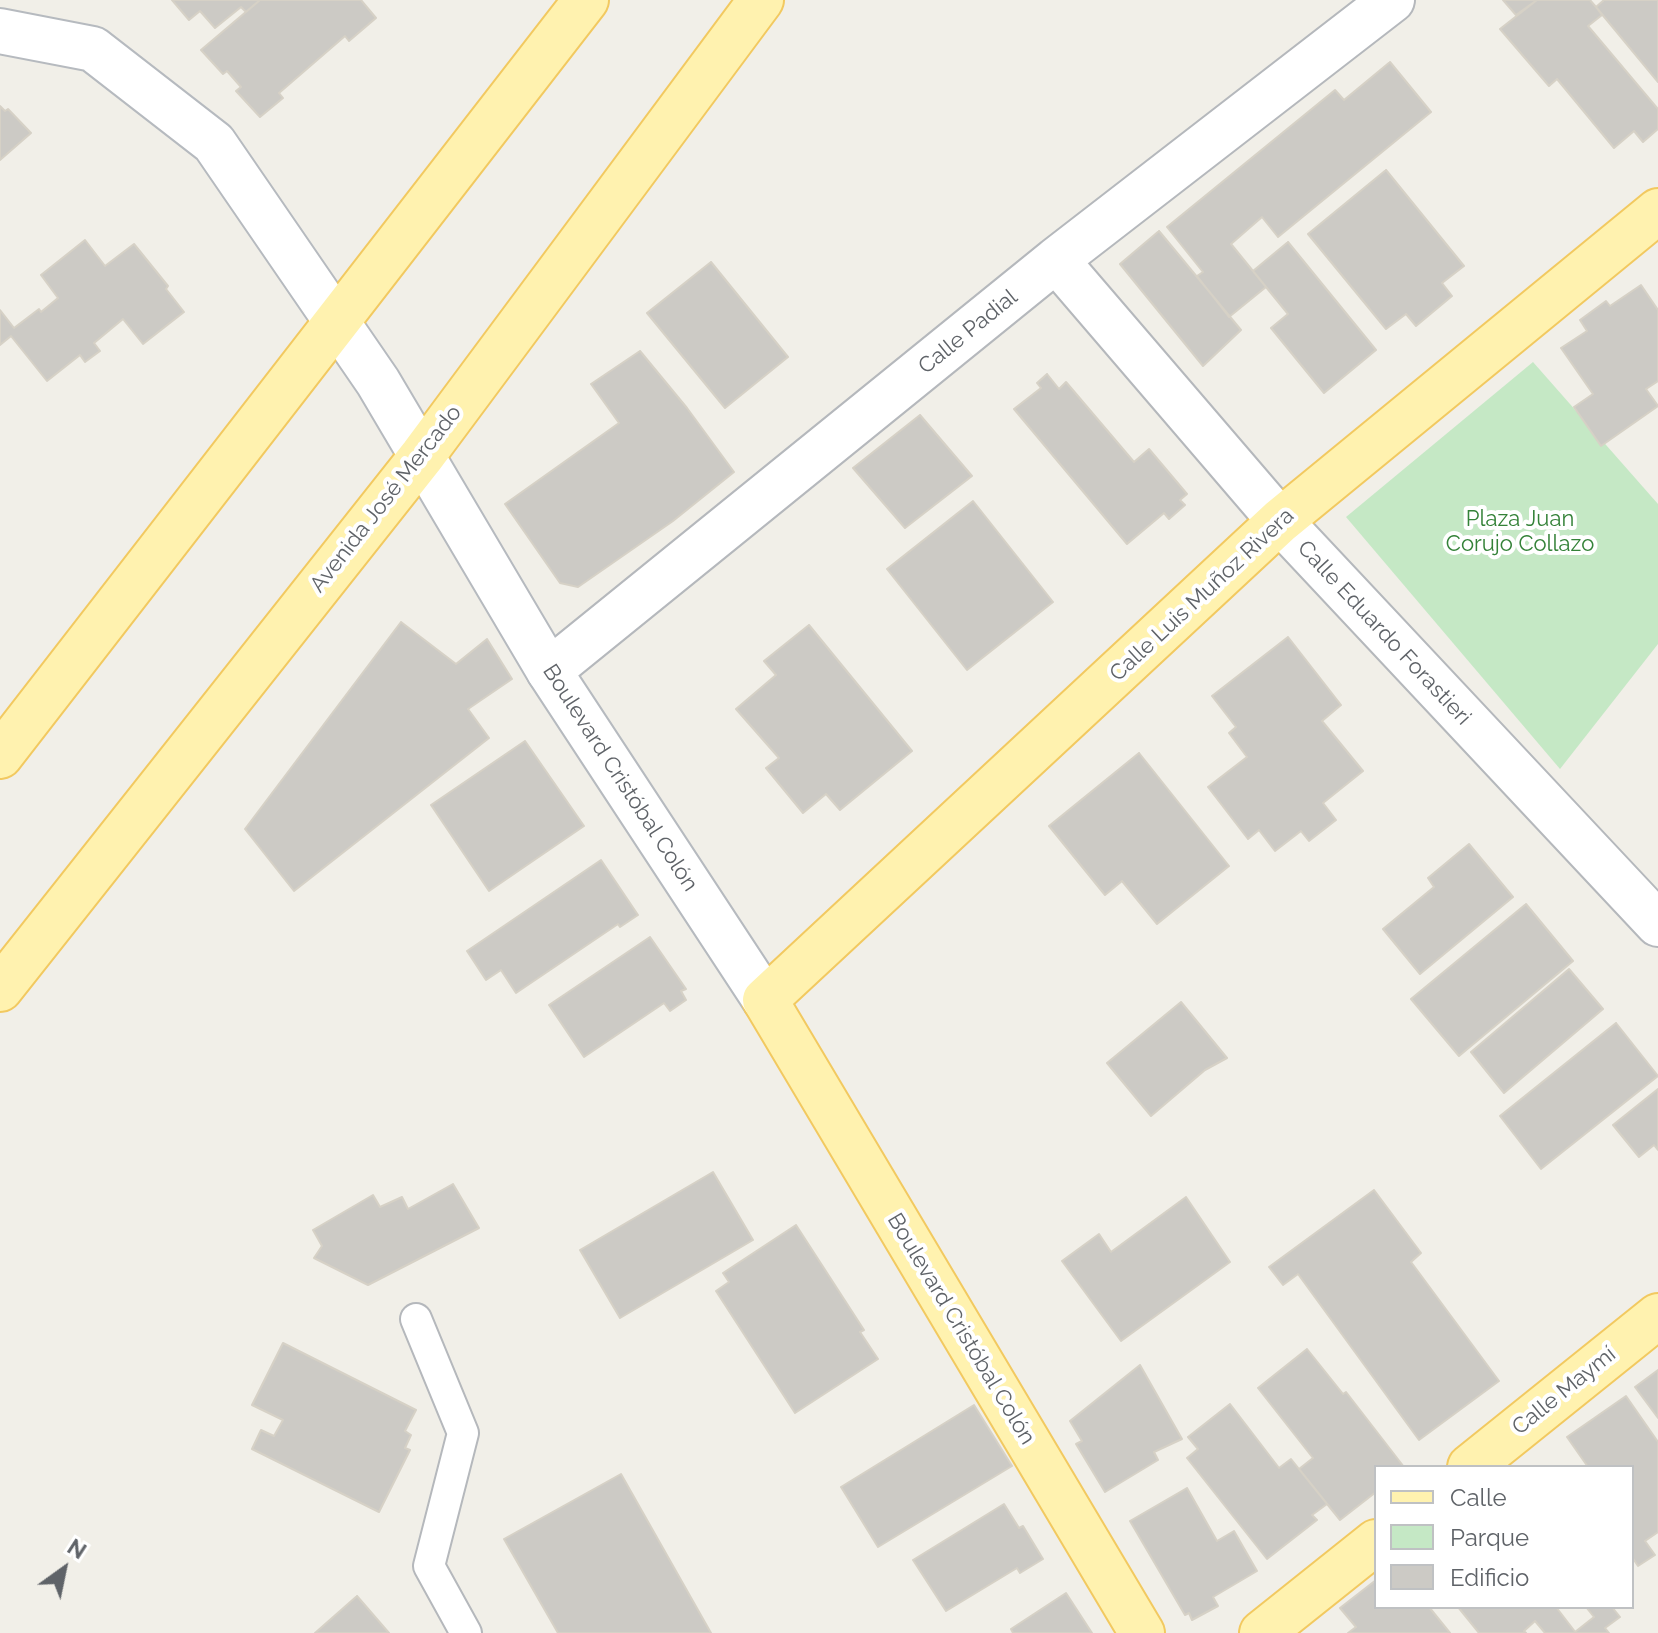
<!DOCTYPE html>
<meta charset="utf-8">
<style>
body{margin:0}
#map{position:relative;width:1658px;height:1633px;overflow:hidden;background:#f1efe8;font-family:Raleway,sans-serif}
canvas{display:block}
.legend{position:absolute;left:1374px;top:1465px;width:260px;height:144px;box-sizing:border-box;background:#fff;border:2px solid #bfc1c3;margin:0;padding:10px 14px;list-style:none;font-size:24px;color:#5f6368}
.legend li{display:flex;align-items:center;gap:16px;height:40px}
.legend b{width:40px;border:2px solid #bfc1c3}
.north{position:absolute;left:24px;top:1529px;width:80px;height:80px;-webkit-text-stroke:6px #fff;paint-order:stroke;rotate:33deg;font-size:22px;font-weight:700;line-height:32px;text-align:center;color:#5f6368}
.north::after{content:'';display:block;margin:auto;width:28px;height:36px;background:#5f6368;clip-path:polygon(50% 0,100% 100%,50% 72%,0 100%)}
</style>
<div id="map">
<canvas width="1658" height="1633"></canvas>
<ul class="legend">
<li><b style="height:10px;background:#fff2af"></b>Calle</li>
<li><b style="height:22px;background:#c5e8c5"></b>Parque</li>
<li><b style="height:22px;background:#cccac5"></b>Edificio</li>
</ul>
<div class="north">N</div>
</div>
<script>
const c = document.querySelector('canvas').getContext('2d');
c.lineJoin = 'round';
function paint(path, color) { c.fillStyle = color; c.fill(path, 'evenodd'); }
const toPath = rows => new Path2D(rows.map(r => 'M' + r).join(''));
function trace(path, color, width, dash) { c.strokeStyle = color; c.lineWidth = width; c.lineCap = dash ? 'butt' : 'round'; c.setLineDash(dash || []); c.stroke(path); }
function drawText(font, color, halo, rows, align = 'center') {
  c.font = font + ' Raleway,sans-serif'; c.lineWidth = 8; c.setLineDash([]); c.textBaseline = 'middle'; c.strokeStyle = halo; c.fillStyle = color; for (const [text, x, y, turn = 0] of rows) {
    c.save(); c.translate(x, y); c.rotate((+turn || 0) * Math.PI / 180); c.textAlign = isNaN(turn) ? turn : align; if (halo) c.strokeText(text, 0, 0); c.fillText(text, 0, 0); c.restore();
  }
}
paint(toPath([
 [1533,362,1658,504,1658,644,1560,769,1346,517]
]), '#c5e8c5');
const building = toPath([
 [172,0,260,0,246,12,241,7,215,28,200,11,189,20,172,0],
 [260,0,361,0,376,18,349,41,345,36,279,93,283,98,260,117,236,91,241,87,227,71,223,74,201,50,260,0],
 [1503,0,1537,0,1516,15,1503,0],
 [1537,0,1590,0,1596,7,1602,15,1588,26,1658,109,1658,129,1643,142,1634,131,1614,148,1557,79,1549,86,1500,29,1537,0],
 [1604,0,1658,0,1658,82,1596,7,1604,0],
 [1390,62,1431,112,1278,237,1262,217,1231,244,1266,287,1229,317,1197,276,1203,272,1167,227,1335,90,1344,100,1390,62],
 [0,106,5,111,8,109,31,133,0,160,0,106],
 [1386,170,1464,266,1442,283,1452,296,1416,326,1406,314,1386,329,1308,234,1386,170],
 [1159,231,1241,330,1203,366,1120,264,1159,231],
 [85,240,105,266,134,244,168,286,166,289,184,312,143,344,123,319,94,343,100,351,85,362,80,355,47,381,11,336,0,345,0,310,14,328,39,309,41,312,58,298,41,275,85,240],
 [1288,242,1376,350,1324,393,1271,328,1288,314,1253,271,1288,242],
 [711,262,788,357,725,408,647,313,711,262],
 [1641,285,1658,310,1658,381,1646,389,1658,406,1601,446,1574,407,1593,394,1561,348,1587,331,1580,320,1606,301,1610,306,1641,285],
 [640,351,687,408,734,472,673,521,578,587,560,583,505,504,619,423,591,384,640,351],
 [1047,374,1059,389,1066,382,1134,462,1149,449,1187,494,1180,500,1185,505,1169,519,1164,513,1127,544,1014,409,1041,388,1037,383,1047,374],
 [920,415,972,476,905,528,853,468,920,415],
 [973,501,1053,602,967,670,887,569,973,501],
 [401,622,456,664,487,639,512,679,468,709,489,738,294,891,245,829,401,622],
 [809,625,912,751,840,810,826,794,803,813,766,768,779,758,736,709,776,675,764,661,809,625],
 [1288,637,1341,705,1322,721,1363,771,1323,803,1336,820,1309,841,1301,831,1275,851,1259,830,1248,839,1208,787,1247,757,1229,733,1236,727,1212,696,1288,637],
 [525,741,584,826,489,891,431,805,525,741],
 [1139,753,1229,866,1157,924,1122,881,1105,895,1049,826,1139,753],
 [1469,844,1513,897,1420,974,1383,929,1434,887,1428,878,1469,844],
 [601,860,638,915,620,927,618,924,516,993,501,970,486,980,467,951,601,860],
 [1526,904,1573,961,1459,1056,1411,999,1526,904],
 [650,937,686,989,681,991,686,1000,670,1011,664,1003,584,1057,549,1005,650,937],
 [1569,969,1603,1009,1504,1093,1471,1052,1569,969],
 [1181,1002,1227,1058,1205,1070,1151,1116,1107,1063,1181,1002],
 [1616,1023,1658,1076,1541,1169,1500,1116,1616,1023],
 [1658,1089,1658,1150,1654,1145,1639,1157,1613,1125,1658,1089],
 [713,1172,753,1240,620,1318,580,1250,713,1172],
 [453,1184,479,1228,368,1285,314,1258,322,1246,313,1230,373,1195,380,1207,402,1197,408,1209,453,1184],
 [1374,1190,1421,1253,1411,1262,1499,1381,1419,1440,1298,1274,1283,1285,1269,1267,1374,1190],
 [1186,1197,1230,1262,1121,1341,1062,1261,1099,1234,1111,1252,1186,1197],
 [796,1225,864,1330,860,1332,878,1359,795,1413,716,1291,729,1282,723,1273,796,1225],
 [283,1343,416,1410,405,1431,411,1435,405,1448,410,1450,379,1512,252,1449,261,1430,274,1436,283,1420,252,1405,283,1343],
 [1307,1349,1343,1394,1346,1392,1404,1467,1376,1467,1376,1492,1340,1520,1299,1469,1313,1458,1258,1388,1307,1349],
 [1140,1365,1182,1439,1154,1452,1158,1460,1105,1492,1076,1444,1082,1441,1070,1421,1140,1365],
 [1658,1370,1658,1418,1635,1387,1658,1370],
 [1626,1396,1658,1442,1658,1532,1645,1541,1655,1555,1638,1566,1632,1557,1632,1467,1588,1467,1567,1437,1626,1396],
 [1230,1404,1279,1468,1291,1459,1327,1504,1312,1515,1317,1520,1267,1559,1187,1458,1198,1449,1188,1437,1230,1404],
 [974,1405,1012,1466,878,1547,841,1487,974,1405],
 [621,1474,711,1633,558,1633,504,1539,621,1474],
 [1187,1488,1217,1541,1234,1531,1257,1571,1213,1597,1218,1606,1192,1620,1189,1613,1185,1615,1130,1521,1187,1488],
 [1004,1504,1019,1528,1023,1526,1043,1559,1020,1573,1017,1568,946,1611,913,1560,1004,1504],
 [1376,1580,1376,1607,1429,1607,1450,1633,1348,1633,1356,1627,1340,1608,1376,1580],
 [1066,1593,1092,1633,1013,1633,1011,1629,1066,1593],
 [357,1596,389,1633,315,1633,357,1596],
 [1458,1607,1556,1607,1576,1633,1545,1633,1535,1621,1524,1631,1526,1633,1479,1633,1458,1607],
 [1586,1607,1612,1607,1620,1617,1605,1628,1609,1633,1576,1633,1575,1632,1594,1617,1586,1607]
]);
paint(building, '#cccac5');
trace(building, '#d6d1c6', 2);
const lane = toPath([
 [416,1319,463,1433,429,1566,466,1633]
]);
const street = toPath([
 [1056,260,1280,521,1658,924],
 [549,671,1056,260,1392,0]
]);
const secondary = toPath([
 [0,31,93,49,214,143,378,382,549,671,765,1000]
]);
const primary = toPath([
 [0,756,586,0],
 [0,989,422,456,761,0],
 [1470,1467,1658,1316],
 [1142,1633,765,1000,1280,521,1658,211],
 [1262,1633,1376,1542]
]);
trace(lane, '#b5b8bc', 34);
trace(street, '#b5b8bc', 48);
trace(secondary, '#b6babf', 48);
trace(primary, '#f2c960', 48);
trace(lane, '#fff', 30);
trace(street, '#fff', 44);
trace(secondary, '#fff', 44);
trace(primary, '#fff2af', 44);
drawText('22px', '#5f6368', '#fff', [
 ["Calle Padial",968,332,-39],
 ["Avenida José Mercado",386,499,-52],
 ["Calle Luis Muñoz Rivera",1202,595,-43],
 ["Calle Eduardo Forastieri",1384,633,47],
 ["Boulevard Cristóbal Colón",620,778,57],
 ["Boulevard Cristóbal Colón",961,1329,59],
 ["Calle Maymí",1564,1391,-39]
]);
drawText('22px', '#348238', '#fff', [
 ["Plaza Juan",1520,519],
 ["Corujo Collazo",1520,544]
]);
</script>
